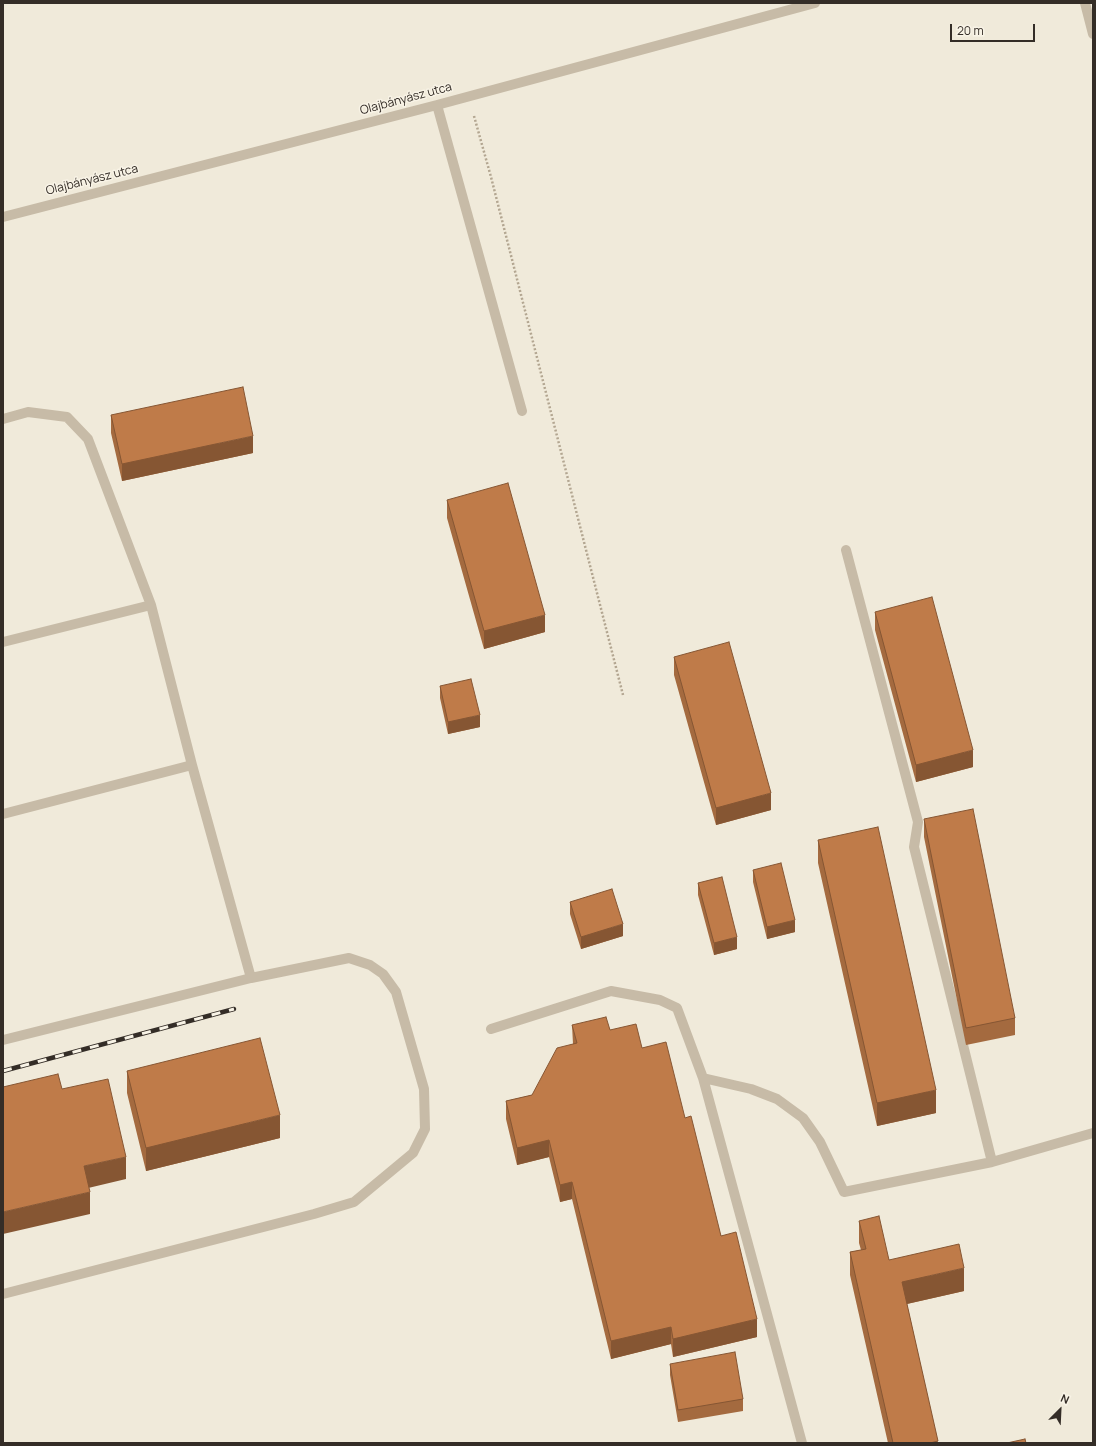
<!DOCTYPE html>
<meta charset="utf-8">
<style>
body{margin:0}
#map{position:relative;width:1096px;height:1446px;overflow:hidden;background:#f0eada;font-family:Manrope,sans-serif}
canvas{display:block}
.frame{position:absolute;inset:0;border:4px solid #342d27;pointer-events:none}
.north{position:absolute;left:1040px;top:1390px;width:40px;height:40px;-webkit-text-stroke:3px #f8f3e6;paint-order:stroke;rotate:24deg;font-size:11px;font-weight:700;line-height:16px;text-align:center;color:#342d27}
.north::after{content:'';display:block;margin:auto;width:14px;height:18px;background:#342d27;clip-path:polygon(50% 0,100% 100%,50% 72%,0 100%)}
.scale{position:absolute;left:950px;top:24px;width:85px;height:18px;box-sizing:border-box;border:2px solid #342d27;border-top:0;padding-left:5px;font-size:12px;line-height:14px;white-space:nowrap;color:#342d27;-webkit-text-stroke:3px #f8f3e6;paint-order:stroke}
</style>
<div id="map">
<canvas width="1096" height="1446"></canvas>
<div class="frame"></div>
<div class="north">N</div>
<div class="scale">20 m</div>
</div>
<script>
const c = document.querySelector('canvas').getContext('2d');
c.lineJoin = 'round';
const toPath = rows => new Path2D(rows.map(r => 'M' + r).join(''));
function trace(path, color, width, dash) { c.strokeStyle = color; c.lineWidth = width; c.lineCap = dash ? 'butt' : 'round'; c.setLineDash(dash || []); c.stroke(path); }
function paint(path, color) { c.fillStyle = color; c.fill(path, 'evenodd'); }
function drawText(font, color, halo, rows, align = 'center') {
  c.font = font + ' Manrope,sans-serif'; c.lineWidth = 3; c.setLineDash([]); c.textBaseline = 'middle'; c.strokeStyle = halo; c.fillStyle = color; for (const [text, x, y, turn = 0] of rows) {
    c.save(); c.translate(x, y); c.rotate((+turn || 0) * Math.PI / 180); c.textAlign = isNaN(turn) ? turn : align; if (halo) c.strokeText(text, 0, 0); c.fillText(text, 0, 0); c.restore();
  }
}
trace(toPath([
 [474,116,491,177,623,695]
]), '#b3a691', 2.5, [2, 2]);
trace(toPath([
 [1085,3,1093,34],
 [437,105,522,411],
 [3,217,437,105,815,3],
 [3,419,28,412,67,417,88,439,151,605,192,765,251,978],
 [846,550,918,822,914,847,992,1162],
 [3,642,151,605],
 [3,814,192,765],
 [491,1029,611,991,660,1000,677,1008,703,1078,802,1443],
 [3,1040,251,978,349,958,370,965,383,974,396,992,424,1089,425,1129,413,1153,354,1202,314,1214,3,1294],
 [703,1078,751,1089,777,1099,803,1118,820,1142,844,1192,992,1162,1093,1133]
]), '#c7bba7', 10);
const rail = toPath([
 [3,1071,234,1009]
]);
trace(rail, '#342d27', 4.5);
trace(rail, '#f8f3e6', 3, [9]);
paint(toPath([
 [111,415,253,453,122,481,111,433],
 [447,500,545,632,484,649,447,518],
 [875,612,973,767,916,782,875,630],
 [674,657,771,810,716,825,674,675],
 [440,686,480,727,448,734,440,698],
 [924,819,1015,1018,1015,1035,966,1045,924,837],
 [818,840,936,1113,877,1126,818,863],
 [753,870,795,932,767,939,753,882],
 [698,883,737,949,714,955,698,895],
 [570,902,623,936,581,949,570,914],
 [572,1025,610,1030,642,1048,685,1118,721,1236,757,1337,673,1357,671,1344,611,1359,572,1199,560,1202,549,1157,517,1165,506,1119,506,1101,532,1095,573,1044],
 [127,1071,280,1138,146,1171,127,1093],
 [859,1221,889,1260,964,1291,907,1304,938,1443,888,1443,850,1275,850,1252,861,1250,859,1243],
 [670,1364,743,1399,743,1411,678,1422,670,1375]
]), '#a46a3f');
paint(toPath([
 [253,436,253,453,122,481,122,464],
 [545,615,545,632,484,649,484,631],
 [480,715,480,727,448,734,448,722],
 [973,750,973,767,916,782,916,765],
 [771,793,771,810,716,825,716,808],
 [795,920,795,932,767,939,767,927],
 [623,924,623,936,581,949,581,937],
 [737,937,737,949,714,955,714,943],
 [936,1090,936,1113,877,1126,877,1103],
 [280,1115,280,1138,146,1171,146,1148],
 [549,1140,549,1157,517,1165,517,1148],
 [126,1157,126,1179,84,1189,84,1166],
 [572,1182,572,1199,560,1202,560,1185],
 [90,1192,90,1214,3,1234,3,1212],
 [964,1268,964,1291,902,1305,902,1282],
 [757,1319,757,1337,673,1357,673,1339],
 [671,1327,671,1344,611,1359,611,1341]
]), '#865633');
const building = toPath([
 [243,387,253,436,122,464,111,415,243,387],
 [508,483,545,615,484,631,447,500,508,483],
 [932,597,973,750,916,765,875,612,932,597],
 [729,642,771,793,716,808,674,657,729,642],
 [471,679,480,715,448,722,440,686,471,679],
 [973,809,1015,1018,966,1028,924,819,973,809],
 [878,827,936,1090,877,1103,818,840,878,827],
 [781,863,795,920,767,927,753,870,781,863],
 [722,877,737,937,714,943,698,883,722,877],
 [612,889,623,924,581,937,570,902,612,889],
 [606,1017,610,1030,636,1024,642,1048,666,1042,685,1118,691,1116,721,1236,736,1232,757,1319,673,1339,671,1327,611,1341,572,1182,560,1185,549,1140,517,1148,506,1101,532,1095,557,1048,577,1043,572,1025,606,1017],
 [260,1038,280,1115,146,1148,127,1071,260,1038],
 [58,1074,62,1089,108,1079,126,1157,84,1166,90,1192,3,1212,3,1087,58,1074],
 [879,1216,889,1260,959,1244,964,1268,902,1282,938,1441,930,1443,893,1443,850,1252,866,1249,859,1221,879,1216],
 [735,1352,743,1399,678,1410,670,1364,735,1352],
 [1025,1439,1026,1443,1007,1443,1025,1439]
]);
paint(building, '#bf7b49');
trace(building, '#865633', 1);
drawText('12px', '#342d27', '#f8f3e6', [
 ["Olajbányász utca",406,99,-15],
 ["Olajbányász utca",92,180,-14]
]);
</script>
